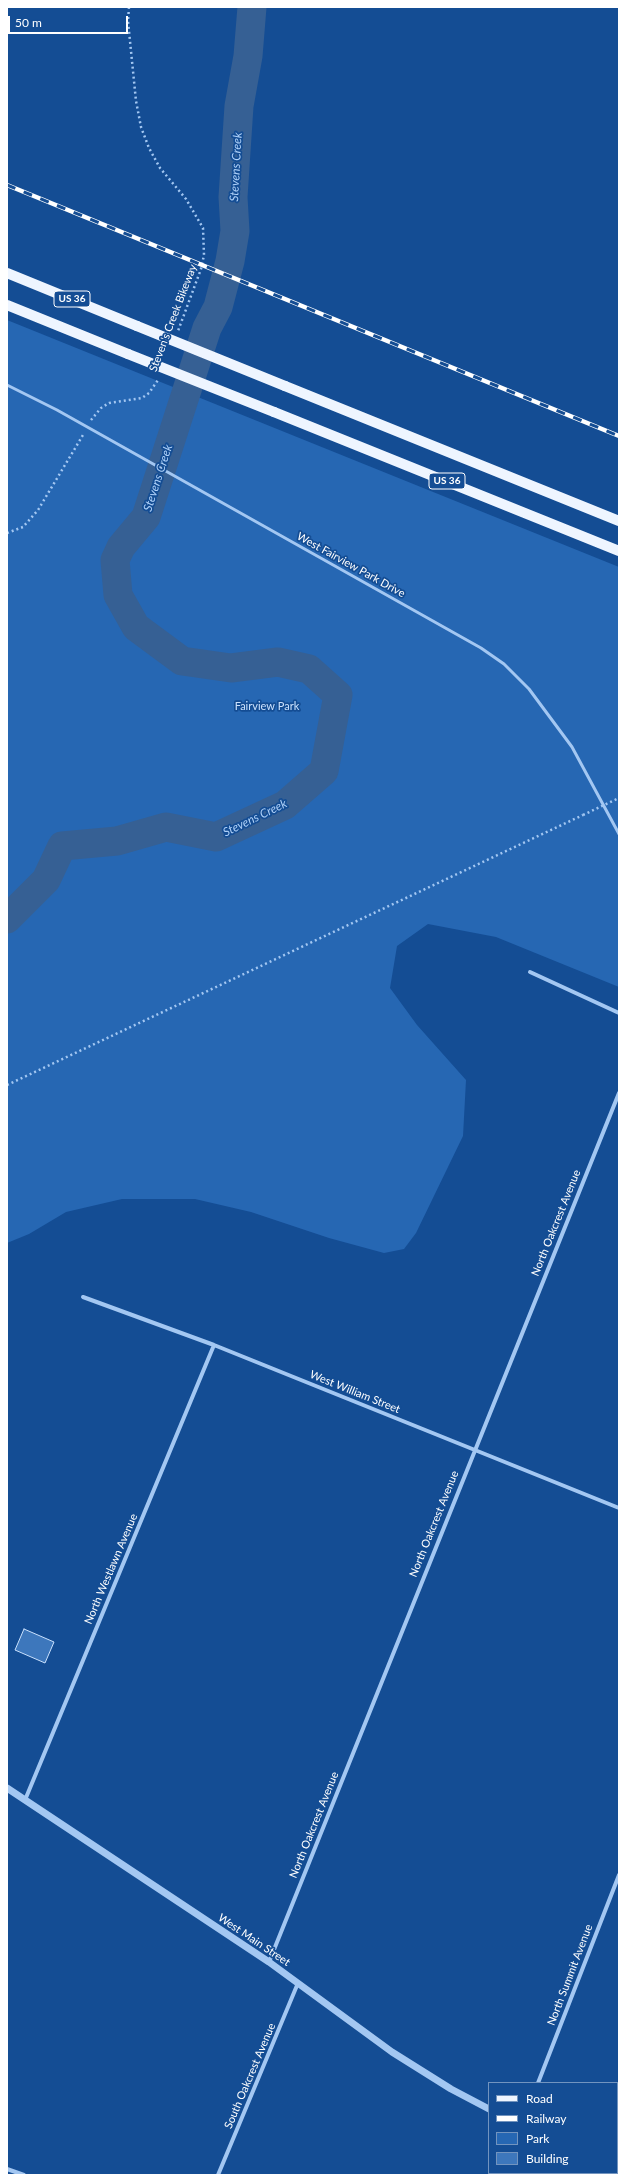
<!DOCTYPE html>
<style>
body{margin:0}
#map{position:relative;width:626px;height:2182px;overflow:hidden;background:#144d94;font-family:Lato,sans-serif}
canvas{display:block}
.frame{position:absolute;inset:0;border:8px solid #fff;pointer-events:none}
.legend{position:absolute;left:488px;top:2082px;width:130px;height:92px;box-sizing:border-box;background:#144d94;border:1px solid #7294bf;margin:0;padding:5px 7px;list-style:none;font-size:12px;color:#fff}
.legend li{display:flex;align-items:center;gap:8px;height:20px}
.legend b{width:20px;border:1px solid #7294bf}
.scale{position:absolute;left:8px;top:16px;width:120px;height:18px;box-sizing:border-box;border:2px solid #fff;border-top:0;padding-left:5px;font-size:12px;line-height:14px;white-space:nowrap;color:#fff;-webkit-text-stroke:3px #144d94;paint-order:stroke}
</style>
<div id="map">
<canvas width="626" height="2182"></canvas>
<div class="frame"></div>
<ul class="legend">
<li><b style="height:5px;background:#eef5ff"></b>Road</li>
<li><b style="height:5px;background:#fff"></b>Railway</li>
<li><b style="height:11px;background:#2667b3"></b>Park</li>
<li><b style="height:11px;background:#3d77bc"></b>Building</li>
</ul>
<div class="scale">50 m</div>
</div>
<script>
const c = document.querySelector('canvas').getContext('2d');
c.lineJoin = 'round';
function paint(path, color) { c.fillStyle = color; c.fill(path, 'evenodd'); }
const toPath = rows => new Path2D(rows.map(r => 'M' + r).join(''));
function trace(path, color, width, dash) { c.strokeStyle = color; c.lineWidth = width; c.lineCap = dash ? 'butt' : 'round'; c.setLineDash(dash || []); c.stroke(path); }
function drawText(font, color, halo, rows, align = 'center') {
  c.font = font + ' Lato,sans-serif'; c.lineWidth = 3.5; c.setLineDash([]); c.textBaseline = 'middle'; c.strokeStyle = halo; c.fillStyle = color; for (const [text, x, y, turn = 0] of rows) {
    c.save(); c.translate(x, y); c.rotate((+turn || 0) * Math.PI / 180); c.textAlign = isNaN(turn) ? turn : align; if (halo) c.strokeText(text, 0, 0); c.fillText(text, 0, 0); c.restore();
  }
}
paint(toPath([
 [7,320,619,567,619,987,496,937,428,924,397,946,390,988,417,1025,466,1080,463,1136,416,1233,404,1249,384,1253,329,1238,251,1212,195,1199,122,1199,66,1212,29,1234,7,1243]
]), '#2667b3');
trace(toPath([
 [7,919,46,880,62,846,117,841,166,827,216,837,285,805,324,771,338,695,309,669,278,662,231,668,182,661,136,627,118,595,115,560,121,547,146,517,207,328,218,307,230,261,235,231,233,197,239,106,248,56,252,7]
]), '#366094', 29);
const building = toPath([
 [24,1629,54,1642,45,1663,15,1650,24,1629]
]);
paint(building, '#3d77bc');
trace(building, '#cae1fd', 1);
trace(toPath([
 [129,7,128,21,136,101,141,127,149,148,160,168,186,199,203,228,204,255,201,269,178,331],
 [91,420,101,408,109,403,142,398,149,393,158,380],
 [7,533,23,527,38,510,83,435],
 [7,1085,583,815]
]), '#a3c7f2', 2.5, [2, 3]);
trace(toPath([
 [7,385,57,410,481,648,504,664,529,689,572,747,619,834]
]), '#a3c7f2', 3);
trace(toPath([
 [530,972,619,1013],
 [83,1297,214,1345,619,1508],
 [25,1800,214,1345],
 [269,1962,619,1093],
 [538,2083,619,1875],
 [7,2169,24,2175],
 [218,2175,298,1983]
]), '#a3c7f2', 4);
trace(toPath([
 [7,1788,269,1962,392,2052,451,2089,489,2109],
 [617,2173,619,2174]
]), '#a3c7f2', 7);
trace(toPath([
 [7,273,137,326],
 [7,305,128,354],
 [285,386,619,521],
 [274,412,619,551]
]), '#eef5ff', 10);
const rail = toPath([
 [7,185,619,436]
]);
trace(rail, '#fff', 4.5);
trace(rail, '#144d94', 3, [9]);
trace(toPath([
 [583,815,619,798]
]), '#a3c7f2', 2.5, [2, 3]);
trace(toPath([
 [137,326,285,386],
 [128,354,274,412]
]), '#eef5ff', 10);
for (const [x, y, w] of [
 [72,299,36],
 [447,481,36]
]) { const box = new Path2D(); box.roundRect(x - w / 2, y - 8, w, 16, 3); c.fillStyle = '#144d94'; c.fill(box); trace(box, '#fff', 1); }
drawText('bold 10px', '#fff', null, [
 ["US 36",72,299],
 ["US 36",447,481]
]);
drawText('11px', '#fff', '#144d94', [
 ["Steven's Creek Bikeway",173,318,-69],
 ["West Fairview Park Drive",351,565,29],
 ["North Oakcrest Avenue",556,1223,-68],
 ["West William Street",355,1392,22],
 ["North Oakcrest Avenue",434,1524,-68],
 ["North Westlawn Avenue",111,1569,-67],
 ["North Oakcrest Avenue",314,1825,-68],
 ["West Main Street",254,1940,34],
 ["North Summit Avenue",570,1975,-69],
 ["South Oakcrest Avenue",250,2076,-67]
]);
drawText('11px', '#cae1fd', '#144d94', [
 ["Fairview Park",267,706]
]);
drawText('italic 12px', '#afd1f9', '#144d94', [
 ["Stevens Creek",236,167,-87],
 ["Stevens Creek",158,478,-72],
 ["Stevens Creek",255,818,-26]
]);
</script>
